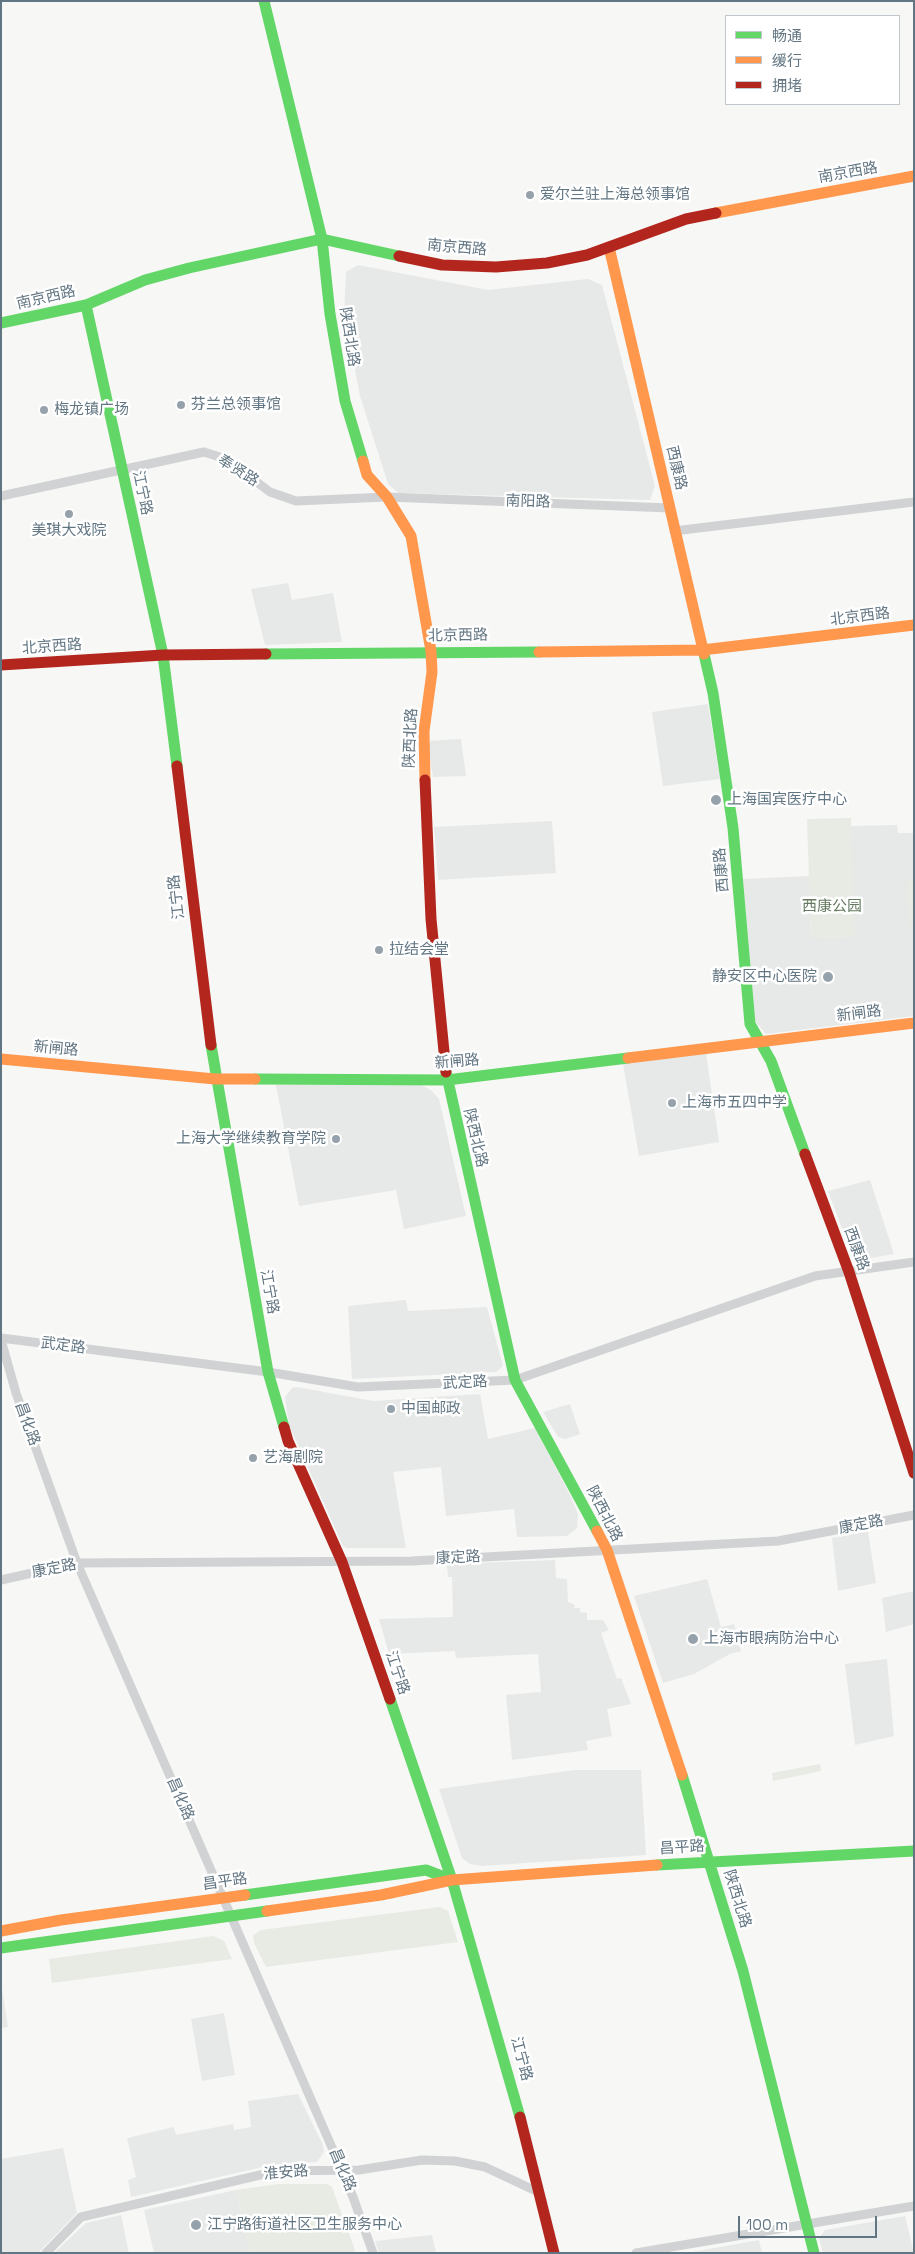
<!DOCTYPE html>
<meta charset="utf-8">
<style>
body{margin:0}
#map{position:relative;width:915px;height:2254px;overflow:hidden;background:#f7f7f6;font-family:"Space Grotesk","Noto Sans SC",sans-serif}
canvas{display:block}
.frame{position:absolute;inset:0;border:2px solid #627582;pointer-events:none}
.legend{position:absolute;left:725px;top:15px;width:175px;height:90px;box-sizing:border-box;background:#fff;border:1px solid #c0c8cd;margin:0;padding:6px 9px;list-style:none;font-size:15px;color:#627582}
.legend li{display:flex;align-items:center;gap:10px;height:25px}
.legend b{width:25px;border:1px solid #c0c8cd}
.scale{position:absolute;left:738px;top:2216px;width:139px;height:22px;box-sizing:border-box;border:2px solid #627582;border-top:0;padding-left:6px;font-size:15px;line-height:18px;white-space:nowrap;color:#627582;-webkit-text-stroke:4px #fff;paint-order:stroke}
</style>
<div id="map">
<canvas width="915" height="2254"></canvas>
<div class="frame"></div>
<ul class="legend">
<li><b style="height:6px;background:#63d668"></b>畅通</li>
<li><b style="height:6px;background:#ff974d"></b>缓行</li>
<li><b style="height:6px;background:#b3261e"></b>拥堵</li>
</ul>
<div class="scale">100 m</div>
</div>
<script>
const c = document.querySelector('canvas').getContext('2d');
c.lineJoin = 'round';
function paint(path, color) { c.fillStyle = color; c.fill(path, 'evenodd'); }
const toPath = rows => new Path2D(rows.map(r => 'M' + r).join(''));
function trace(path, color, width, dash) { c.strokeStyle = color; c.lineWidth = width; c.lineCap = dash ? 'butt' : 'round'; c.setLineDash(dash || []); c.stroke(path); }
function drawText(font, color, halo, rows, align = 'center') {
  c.font = font + ' "Space Grotesk","Noto Sans SC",sans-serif'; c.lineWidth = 5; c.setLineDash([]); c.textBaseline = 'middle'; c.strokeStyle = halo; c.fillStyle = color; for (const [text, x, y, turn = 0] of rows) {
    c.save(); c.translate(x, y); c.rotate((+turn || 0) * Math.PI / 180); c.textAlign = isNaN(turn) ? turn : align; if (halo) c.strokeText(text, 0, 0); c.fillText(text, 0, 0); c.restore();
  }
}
paint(toPath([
 [358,265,488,290,588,279,602,285,655,486,650,500,398,493,388,484,360,396,344,314,346,272],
 [288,583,292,600,333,593,342,642,265,645,251,589],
 [708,704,720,779,663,786,652,712],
 [461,739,466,776,433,777,427,741],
 [552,821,556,873,438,880,434,827],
 [897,825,898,833,914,833,914,1016,766,1034,755,1021,743,879,809,876,811,938,854,937,851,826],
 [706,1053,719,1142,639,1156,623,1064],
 [276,1085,421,1085,431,1090,439,1099,466,1216,404,1229,396,1190,299,1206],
 [870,1180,894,1254,859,1260,852,1255,828,1191],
 [406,1300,408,1311,487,1307,503,1366,496,1372,352,1379,348,1306],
 [297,1387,373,1401,480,1394,488,1439,535,1428,571,1497,578,1514,577,1528,567,1536,517,1537,514,1509,446,1516,441,1467,393,1472,406,1548,347,1548,343,1546,289,1425,285,1397,292,1388],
 [570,1404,580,1434,565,1439,558,1437,543,1412],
 [868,1531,876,1583,838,1591,832,1538],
 [555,1560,556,1578,567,1579,568,1602,575,1605,574,1608,580,1608,580,1612,587,1613,587,1620,603,1620,609,1630,601,1633,617,1679,621,1678,631,1704,607,1709,612,1736,586,1741,588,1750,512,1760,506,1695,541,1692,538,1654,456,1658,455,1651,389,1654,379,1619,453,1617,452,1577,448,1577,447,1564],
 [707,1579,721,1627,734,1624,741,1651,730,1654,694,1674,663,1683,634,1596],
 [914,1591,914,1624,886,1632,882,1598],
 [887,1659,894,1736,855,1745,845,1664],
 [574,1770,641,1770,646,1855,482,1866,470,1864,462,1858,439,1789],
 [1,1982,8,2027,1,2028],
 [224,2013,235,2075,202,2081,191,2019],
 [298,2094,323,2145,324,2152,317,2162,272,2165,131,2197,128,2180,136,2177,127,2138,174,2127,176,2135,233,2124,234,2130,251,2127,248,2101],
 [63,2148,77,2213,38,2253,1,2253,1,2159],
 [236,2190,250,2253,154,2253,144,2210],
 [121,2215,129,2253,54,2253,86,2223],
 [905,2216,914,2253,823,2253,819,2238,825,2230],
 [432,2235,436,2253,379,2253,375,2241],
 [759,2240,762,2253,687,2253]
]), '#e7e9e8');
paint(toPath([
 [851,818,855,937,811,938,807,819],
 [907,881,914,881,914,925,909,926],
 [820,1764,821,1771,773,1781,772,1773],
 [440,1907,448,1911,458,1942,266,1967,254,1943,253,1935,261,1930],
 [213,1936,224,1941,232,1959,52,1983,49,1959],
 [278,2184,327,2184,332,2187,356,2253,250,2253,236,2190]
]), '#e7ebe4');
trace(toPath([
 [1,496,204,452,226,459,270,492,296,501,387,497,670,508],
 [674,531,914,502],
 [1,1338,268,1372,358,1387,515,1380,815,1276,914,1262],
 [1,1340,16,1393,77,1563,330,2143,353,2197,373,2253],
 [1,1580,77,1563,412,1561,778,1541,914,1515],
 [46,2253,81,2217,277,2171,359,2170,422,2160,455,2161,485,2167,538,2192],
 [636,2253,914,2206]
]), '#d1d2d3', 9);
trace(toPath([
 [264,1,322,239,330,314,345,401,363,461],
 [86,305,163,655,177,766],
 [1,323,86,305,145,280,189,268,322,239,399,256],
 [266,654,539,652],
 [704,654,713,693,733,828,750,1024,771,1061,805,1154],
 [211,1045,268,1372,284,1427],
 [446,1072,515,1380,597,1531],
 [255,1079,447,1080,628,1058],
 [390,1699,452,1880,520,2117],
 [682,1775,743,1971,814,2253],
 [657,1865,914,1851],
 [245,1895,426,1870,452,1880],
 [1,1948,267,1911]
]), '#63d668', 11);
trace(toPath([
 [716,213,914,176],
 [609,247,704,654],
 [363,461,367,475,387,497,411,536,431,651,432,672,424,731,425,780],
 [539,652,702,650,914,625],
 [628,1058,914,1023],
 [1,1059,215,1079,255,1079],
 [597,1531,607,1550,682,1775],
 [267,1911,381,1895,452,1880,657,1865],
 [1,1931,61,1920,245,1895]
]), '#ff974d', 11);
trace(toPath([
 [399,256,442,265,496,267,547,263,587,255,686,219,716,213],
 [1,665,163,655,266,654],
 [177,766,211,1045],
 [425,780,431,919,446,1072],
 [805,1154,849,1272,914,1473],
 [284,1427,288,1441,342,1562,390,1699],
 [520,2117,554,2253]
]), '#b3261e', 11);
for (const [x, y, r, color] of [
 [530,195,5,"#96a2ab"],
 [181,405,5,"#96a2ab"],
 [44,410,5,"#96a2ab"],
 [69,514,5,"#96a2ab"],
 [716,800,6,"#96a2ab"],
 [379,950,5,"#96a2ab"],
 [828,977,6,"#96a2ab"],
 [672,1103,5,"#96a2ab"],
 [336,1139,5,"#96a2ab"],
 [391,1409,5,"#96a2ab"],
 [253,1458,5,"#96a2ab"],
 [693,1639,6,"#96a2ab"],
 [196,2225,6,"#96a2ab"]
]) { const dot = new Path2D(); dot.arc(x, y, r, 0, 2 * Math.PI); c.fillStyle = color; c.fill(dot); trace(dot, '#fff', 2); }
drawText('15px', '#627582', '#fff', [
 ["南京西路",848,173,-10],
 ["南京西路",457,248,5],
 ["南京西路",46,298,-13],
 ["陕西北路",349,337,81],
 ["西康路",676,468,77],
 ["奉贤路",238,471,32],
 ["江宁路",142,493,78],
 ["南阳路",528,502,2],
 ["北京西路",860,617,-7],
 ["北京西路",458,636,-1],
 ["北京西路",52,647,-4],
 ["陕西北路",411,738,-87],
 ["西康路",722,870,-95],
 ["江宁路",177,897,-97],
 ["新闸路",859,1014,-7],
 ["新闸路",56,1049,5],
 ["新闸路",457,1062,-5],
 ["陕西北路",475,1138,77],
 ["西康路",856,1249,70],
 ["江宁路",269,1292,80],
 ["武定路",63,1346,7],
 ["武定路",465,1383,-3],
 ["昌化路",27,1424,70],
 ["陕西北路",604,1514,63],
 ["康定路",861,1525,-11],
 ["康定路",458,1558,-3],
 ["康定路",54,1569,-11],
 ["江宁路",397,1673,71],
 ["昌化路",180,1799,66],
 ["昌平路",682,1848,-4],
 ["昌平路",225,1882,-8],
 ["陕西北路",737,1899,73],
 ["江宁路",521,2059,75],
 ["昌化路",342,2170,67],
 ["淮安路",286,2173,-5]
]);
drawText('15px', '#627582', '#fff', [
 ["爱尔兰驻上海总领事馆",540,195],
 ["芬兰总领事馆",191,405],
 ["梅龙镇广场",54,410],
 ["美琪大戏院",69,531,"center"],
 ["上海国宾医疗中心",727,800],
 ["拉结会堂",389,950],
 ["静安区中心医院",817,977,"right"],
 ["上海市五四中学",682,1103],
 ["上海大学继续教育学院",326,1139,"right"],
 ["中国邮政",401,1409],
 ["艺海剧院",263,1458],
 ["上海市眼病防治中心",704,1639],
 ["江宁路街道社区卫生服务中心",207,2225]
], 'left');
drawText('15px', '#667a61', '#fff', [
 ["西康公园",832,907]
]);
</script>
